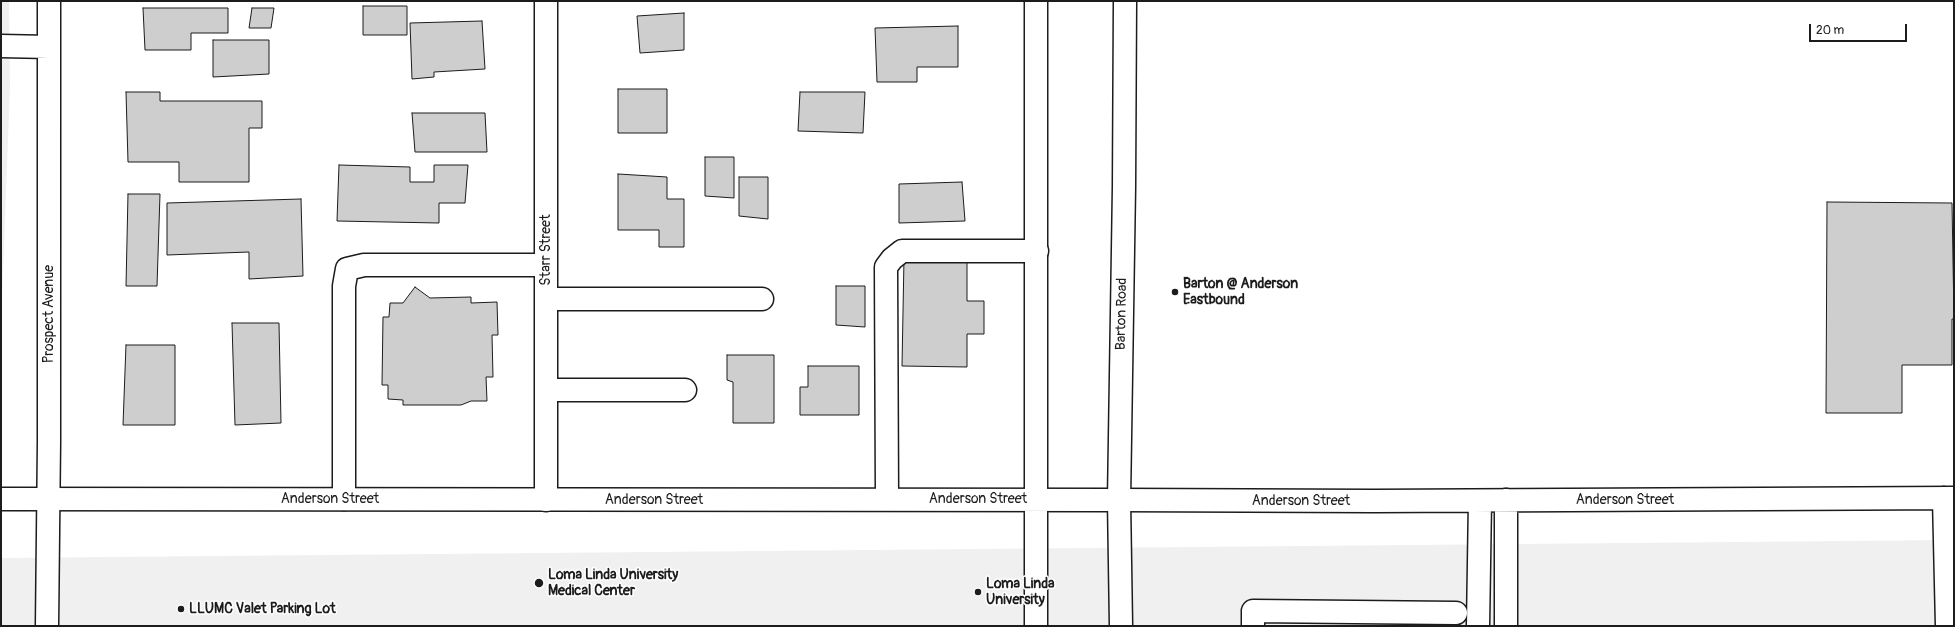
<!DOCTYPE html>
<style>
body{margin:0}
#map{position:relative;width:1955px;height:627px;overflow:hidden;background:#fff;font-family:Pangolin,sans-serif}
canvas{display:block}
.frame{position:absolute;inset:0;border:2px solid #1c1c1c;pointer-events:none}
.scale{position:absolute;left:1809px;top:24px;width:98px;height:18px;box-sizing:border-box;border:2px solid #1c1c1c;border-top:0;padding-left:5px;font-size:12px;line-height:14px;white-space:nowrap;color:#1c1c1c;-webkit-text-stroke:3px #fff;paint-order:stroke}
</style>
<div id="map">
<canvas width="1955" height="627"></canvas>
<div class="frame"></div>
<div class="scale">20 m</div>
</div>
<script>
const c = document.querySelector('canvas').getContext('2d');
c.lineJoin = 'round';
function paint(path, color) { c.fillStyle = color; c.fill(path, 'evenodd'); }
const toPath = rows => new Path2D(rows.map(r => 'M' + r).join(''));
function trace(path, color, width, dash) { c.strokeStyle = color; c.lineWidth = width; c.lineCap = dash ? 'butt' : 'round'; c.setLineDash(dash || []); c.stroke(path); }
function drawText(font, color, halo, rows, align = 'center') {
  c.font = font + ' Pangolin,sans-serif'; c.lineWidth = 3; c.setLineDash([]); c.textBaseline = 'middle'; c.strokeStyle = halo; c.fillStyle = color; for (const [text, x, y, turn = 0] of rows) {
    c.save(); c.translate(x, y); c.rotate((+turn || 0) * Math.PI / 180); c.textAlign = isNaN(turn) ? turn : align; if (halo) c.strokeText(text, 0, 0); c.fillText(text, 0, 0); c.restore();
  }
}
paint(toPath([
 [1,1,9,1,10,88,1,325],
 [1954,540,1954,626,1,626,1,558]
]), '#f0f0f0');
const building = toPath([
 [363,6,407,6,407,35,363,35,363,6],
 [143,8,228,8,228,33,191,33,191,50,145,50,143,8],
 [252,8,274,8,271,28,249,28,252,8],
 [684,13,684,50,640,53,637,16,684,13],
 [482,21,485,69,434,72,434,77,412,79,410,23,482,21],
 [958,26,958,67,917,67,917,82,877,82,875,28,958,26],
 [213,40,269,40,269,74,213,77,213,40],
 [618,89,667,89,667,133,618,133,618,89],
 [126,92,160,92,160,101,262,101,262,128,249,128,249,182,179,182,179,162,128,162,126,92],
 [800,92,865,92,863,133,798,131,800,92],
 [412,113,485,113,487,152,415,152,412,113],
 [705,157,734,157,734,198,705,196,705,157],
 [339,165,410,167,410,182,434,182,434,165,468,165,465,203,439,203,439,223,337,221,339,165],
 [618,174,667,177,667,199,684,199,684,247,659,247,659,230,618,230,618,174],
 [739,177,768,177,768,219,739,216,739,177],
 [962,182,965,221,899,223,899,184,962,182],
 [128,194,160,194,157,286,126,286,128,194],
 [301,199,303,276,249,279,249,252,167,255,167,203,301,199],
 [1827,202,1952,203,1954,319,1952,319,1952,365,1902,365,1902,413,1826,413,1827,202],
 [904,258,967,259,967,301,984,301,984,334,967,334,967,367,902,366,904,258],
 [836,286,865,286,865,327,836,325,836,286],
 [415,287,430,298,471,297,471,303,497,302,498,335,492,335,493,377,486,377,487,401,471,401,461,405,403,405,403,400,388,399,388,385,382,385,383,317,389,317,390,303,403,303,415,287],
 [232,323,279,323,281,423,235,425,232,323],
 [126,345,175,345,175,425,123,425,126,345],
 [727,355,774,355,774,423,733,423,733,382,727,380,727,355],
 [808,366,859,366,859,415,800,415,800,387,808,387,808,366]
]);
paint(building, '#cecece');
trace(building, '#1c1c1c', 1);
const minor = toPath([
 [1,46,49,47],
 [546,299,762,299],
 [546,390,685,390],
 [1944,498,1947,626],
 [344,499,344,286,347,269,364,265,546,265],
 [887,499,886,267,892,259,902,251,1037,251],
 [546,500,546,1],
 [1119,500,1374,501,1954,498],
 [47,626,49,441,49,1],
 [1253,626,1253,611,1456,613],
 [1478,626,1480,501],
 [1506,626,1506,500]
]);
const major = toPath([
 [1036,1,1036,626],
 [1,499,1119,500],
 [1121,626,1119,500,1124,187,1125,1]
]);
trace(minor, '#1c1c1c', 25);
trace(major, '#1c1c1c', 25);
trace(minor, '#fff', 22);
trace(major, '#fff', 22);
for (const [x, y, r, color] of [
 [1175,292,4,"#1c1c1c"],
 [539,583,5,"#1c1c1c"],
 [978,592,4,"#1c1c1c"],
 [181,609,4,"#1c1c1c"]
]) { const dot = new Path2D(); dot.arc(x, y, r, 0, 2 * Math.PI); c.fillStyle = color; c.fill(dot); trace(dot, '#fff', 1.5); }
drawText('14px', '#1c1c1c', '#fff', [
 ["Starr Street",546,250,-90],
 ["Prospect Avenue",49,314,-90],
 ["Barton Road",1122,314,-89],
 ["Anderson Street",330,499],
 ["Anderson Street",978,499],
 ["Anderson Street",654,500],
 ["Anderson Street",1625,500],
 ["Anderson Street",1301,501]
]);
drawText('bold 14px', '#1c1c1c', '#fff', [
 ["Barton @ Anderson",1183,284],
 ["Eastbound",1183,300],
 ["Loma Linda University",548,575],
 ["Medical Center",548,591],
 ["Loma Linda",986,584],
 ["University",986,600],
 ["LLUMC Valet Parking Lot",189,609]
], 'left');
</script>
